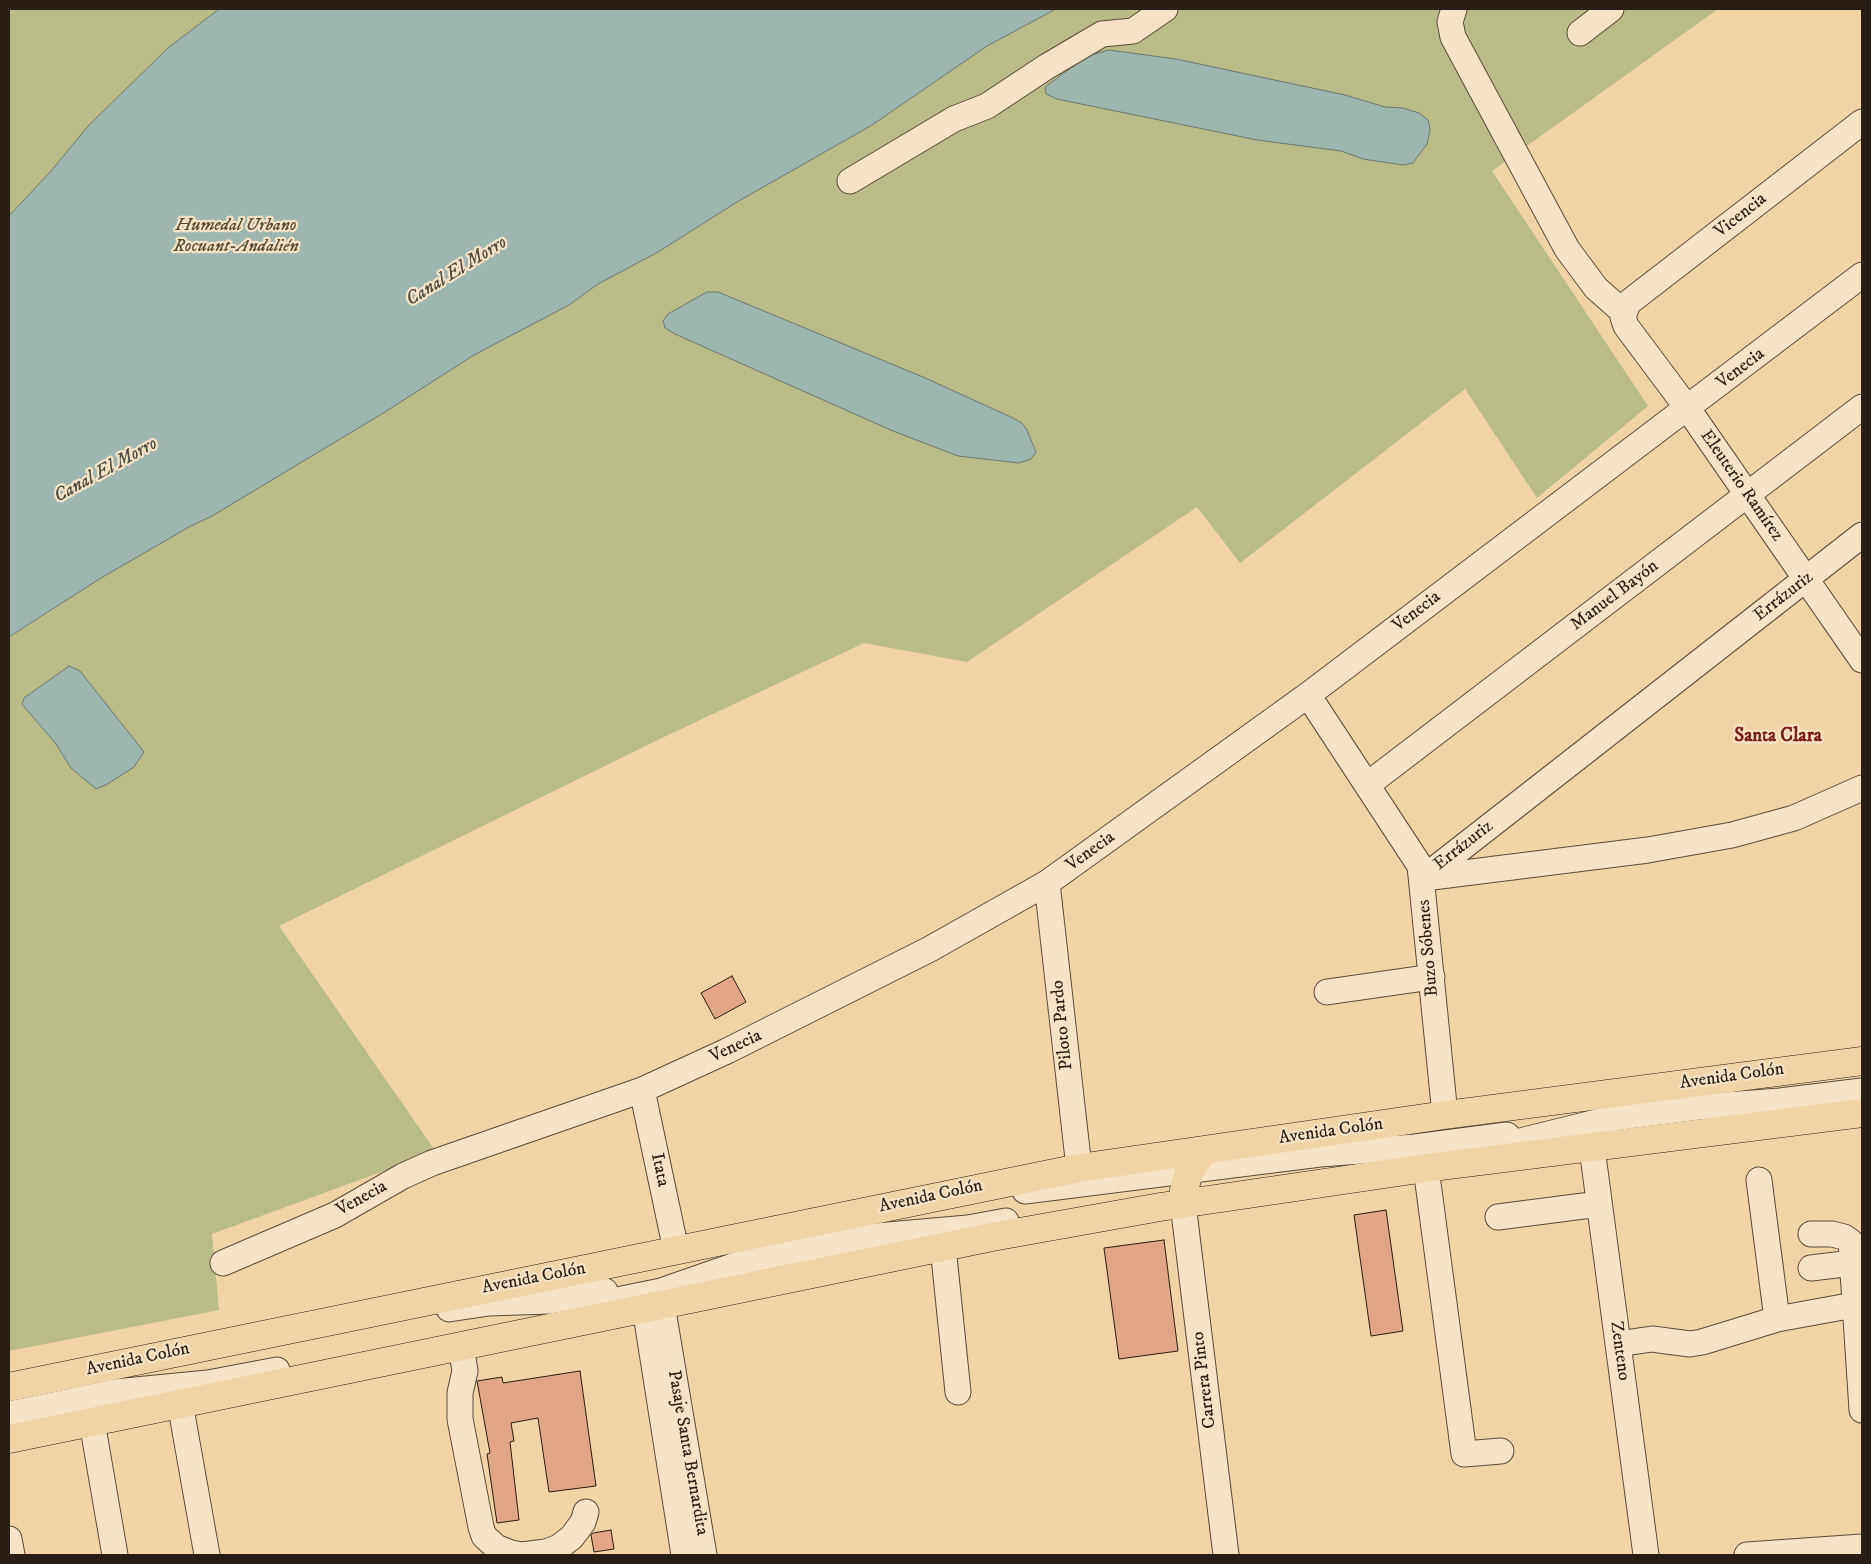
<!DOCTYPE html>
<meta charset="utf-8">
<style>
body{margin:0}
#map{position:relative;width:1871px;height:1564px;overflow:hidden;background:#f1d3a6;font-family:"IM FELL DW Pica",serif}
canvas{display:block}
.frame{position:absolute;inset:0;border:10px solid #291e14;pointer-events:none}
</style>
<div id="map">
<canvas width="1871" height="1564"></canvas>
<div class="frame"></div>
</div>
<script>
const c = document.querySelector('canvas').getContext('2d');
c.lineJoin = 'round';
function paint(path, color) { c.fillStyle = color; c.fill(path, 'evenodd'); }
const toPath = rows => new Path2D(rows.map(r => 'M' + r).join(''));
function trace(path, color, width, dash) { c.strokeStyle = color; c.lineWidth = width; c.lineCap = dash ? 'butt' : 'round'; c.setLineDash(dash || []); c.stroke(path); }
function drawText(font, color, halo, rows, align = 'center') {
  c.font = font + ' "IM FELL DW Pica",serif'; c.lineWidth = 4.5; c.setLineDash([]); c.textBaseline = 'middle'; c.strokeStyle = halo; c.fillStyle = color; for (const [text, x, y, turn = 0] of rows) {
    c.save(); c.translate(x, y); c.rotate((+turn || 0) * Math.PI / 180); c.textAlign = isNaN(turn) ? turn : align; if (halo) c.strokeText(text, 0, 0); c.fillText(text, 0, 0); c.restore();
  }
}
paint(toPath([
 [9,9,1718,9,1492,171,1648,406,1537,498,1465,389,1240,563,1197,507,967,662,864,643,666,736,279,926,436,1152,212,1234,219,1310,9,1351,9,637,65,603,9,636]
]), '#babc87');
const water = toPath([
 [219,9,1056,9,987,46,872,125,737,202,658,252,598,284,569,305,474,355,385,412,212,516,189,527,101,578,9,637,9,216,51,171,89,125,168,48,219,9],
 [1109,50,1176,59,1345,95,1385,107,1403,108,1419,113,1428,120,1430,129,1427,144,1413,163,1403,165,1363,159,1341,151,1257,140,1057,99,1046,94,1045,87,1087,56,1109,50],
 [707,292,718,292,923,377,1011,417,1022,423,1027,430,1036,452,1031,459,1019,463,958,456,893,431,675,334,665,328,663,321,668,314,707,292],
 [69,666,80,671,144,752,134,767,106,785,96,789,71,768,56,744,22,704,24,698,69,666]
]);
paint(water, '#9db6b0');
trace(water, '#6f7972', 1);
const building = toPath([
 [732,976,746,1002,715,1019,701,993,732,976],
 [1386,1210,1403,1331,1371,1336,1354,1215,1386,1210],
 [1164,1240,1178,1351,1119,1359,1104,1248,1164,1240],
 [580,1371,596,1486,549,1492,538,1418,511,1423,514,1441,510,1442,519,1520,497,1523,487,1454,490,1453,477,1381,502,1377,503,1383,580,1371],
 [611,1530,614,1549,594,1552,591,1535,593,1533,611,1530]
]);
paint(building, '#e2a585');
trace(building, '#291e14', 1);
const minor = toPath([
 [1454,9,1450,22,1453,37,1567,249,1596,288,1623,312],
 [1580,33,1611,9],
 [1862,122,1628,303,1623,317,1626,326,1688,409,1862,660],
 [850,181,954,119,987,106,1046,67,1102,34,1133,31,1165,9],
 [1308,695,1420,866,1445,1115],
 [1367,785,1862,407],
 [1424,878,1648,850,1732,835,1794,818,1862,788],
 [1422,879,1862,535],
 [1047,883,1079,1168],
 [1327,992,1432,977],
 [642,1090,676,1250],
 [1592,1148,1646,1555],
 [1488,1149,1613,1118,1698,1107,1780,1101,1862,1091],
 [1426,1168,1464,1454,1501,1451],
 [1759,1180,1777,1319],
 [1025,1191,1320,1154,1415,1147,1507,1135],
 [1183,1204,1226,1555],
 [1498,1217,1599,1204],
 [1811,1234,1832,1234,1844,1237,1851,1242,1862,1410],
 [943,1247,958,1392],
 [223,1263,335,1215,403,1176,432,1163,642,1090,727,1051,930,949,1047,883,1308,695,1862,275],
 [1811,1268,1853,1263],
 [662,1305,704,1555],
 [588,1306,661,1291,750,1260,865,1237,968,1228,1006,1221],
 [645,1308,684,1555],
 [449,1309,489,1303,550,1301,605,1291],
 [1618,1344,1652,1339,1690,1344,1702,1342,1777,1319,1854,1305],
 [461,1346,465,1371,460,1393,460,1419,481,1527,484,1536,496,1547,511,1553,522,1555,546,1552,559,1547,572,1537,583,1522,586,1512],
 [180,1403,207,1555],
 [9,1414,115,1392,208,1383,277,1370],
 [92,1422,115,1555],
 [9,1539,12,1555],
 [1747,1555,1862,1547]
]);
const major = toPath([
 [1183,1204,1184,1190,1189,1172,1204,1150],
 [9,1387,1079,1168,1445,1115,1862,1061],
 [9,1439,992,1237,1160,1207,1426,1168,1862,1113]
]);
trace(minor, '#5b4b38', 27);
trace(major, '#291e14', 29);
trace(minor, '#f6e2c5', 25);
trace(major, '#f1d3a6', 28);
drawText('18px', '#291e14', '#f6e2c5', [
 ["Vicencia",1741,216,-38],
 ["Venecia",1741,369,-37],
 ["Eleuterio Ramírez",1741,486,55],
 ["Manuel Bayón",1615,596,-37],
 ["Errázuriz",1784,597,-38],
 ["Venecia",1417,612,-37],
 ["Errázuriz",1464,846,-38],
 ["Venecia",1091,852,-36],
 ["Buzo Sóbenes",1429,948,-95],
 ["Piloto Pardo",1063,1025,-96],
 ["Venecia",736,1047,-25],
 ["Avenida Colón",1732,1077,-8],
 ["Avenida Colón",1331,1132,-8],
 ["Itata",659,1170,78],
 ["Avenida Colón",931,1197,-12],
 ["Venecia",362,1199,-29],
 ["Avenida Colón",534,1279,-11],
 ["Zenteno",1619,1351,82],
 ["Avenida Colón",138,1360,-12],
 ["Carrera Pinto",1205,1380,-97],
 ["Pasaje Santa Bernardita",687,1453,80]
]);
drawText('italic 18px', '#544d36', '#f6e2c5', [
 ["Humedal Urbano",236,226],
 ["Rocuant-Andalién",236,247]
]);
drawText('italic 19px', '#4c4c43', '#f6e2c5', [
 ["Canal El Morro",457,272,-32],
 ["Canal El Morro",106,471,-29]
]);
drawText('bold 19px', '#7a1f14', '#f6e2c5', [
 ["Santa Clara",1778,737]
]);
</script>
